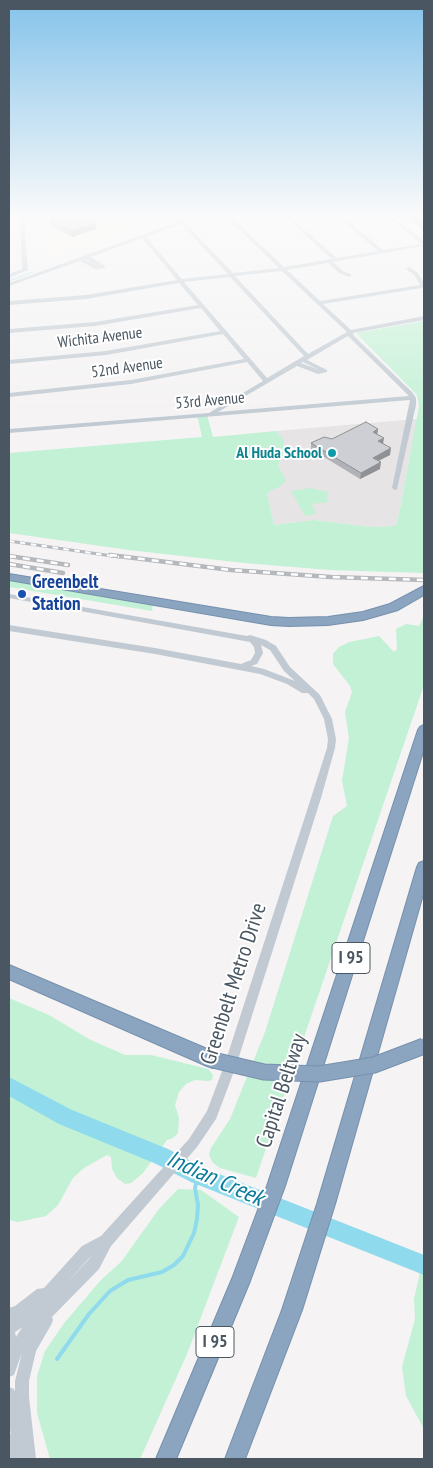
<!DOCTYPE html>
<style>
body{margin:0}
#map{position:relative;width:433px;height:1468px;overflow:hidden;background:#f5f3f3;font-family:"PT Sans Narrow",sans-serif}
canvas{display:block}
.frame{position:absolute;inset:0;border:10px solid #4a5661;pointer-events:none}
</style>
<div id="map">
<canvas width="433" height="1468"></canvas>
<div class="frame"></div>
</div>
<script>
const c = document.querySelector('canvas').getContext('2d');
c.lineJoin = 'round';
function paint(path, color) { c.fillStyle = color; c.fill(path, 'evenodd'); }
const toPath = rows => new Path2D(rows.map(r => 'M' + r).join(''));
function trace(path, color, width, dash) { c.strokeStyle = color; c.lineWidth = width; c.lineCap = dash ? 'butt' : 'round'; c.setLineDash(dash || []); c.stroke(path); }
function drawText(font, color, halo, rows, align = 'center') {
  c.font = font + ' "PT Sans Narrow",sans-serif'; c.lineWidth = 4; c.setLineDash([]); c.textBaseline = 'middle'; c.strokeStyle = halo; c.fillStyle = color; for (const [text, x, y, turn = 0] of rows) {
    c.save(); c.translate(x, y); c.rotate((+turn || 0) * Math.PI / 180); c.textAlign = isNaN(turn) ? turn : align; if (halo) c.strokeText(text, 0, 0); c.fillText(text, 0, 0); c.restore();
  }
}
paint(toPath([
 [38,217,172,217,59,255,42,251]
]), '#fdf9ef');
paint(toPath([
 [417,419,397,523,394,526,370,527,314,520,274,525,267,493,279,487,278,465,283,456,284,440,276,431]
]), '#e6e4e5');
paint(toPath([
 [424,321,424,573,329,570,244,563,129,550,9,533,9,453,202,437,197,415,207,415,213,437,276,431,284,440,283,456,278,465,286,481,279,487,267,493,274,525,314,520,370,527,394,526,397,523,402,498,419,406,417,395,356,333],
 [310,488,327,492,329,494,326,496,329,502,312,504,316,514,305,516,291,491],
 [9,580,153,604,152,611,9,587],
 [424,616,424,685,256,1178,220,1168,213,1163,209,1155,211,1148,230,1119,265,1032,333,816,347,806,342,781,349,738,345,712,352,692,350,686,333,664,333,654,339,647,349,642,379,636,394,652,397,649,396,629,406,624,419,626],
 [9,998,49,1015,89,1039,125,1055,151,1055,208,1069,213,1075,212,1080,208,1081,195,1080,186,1084,179,1092,175,1105,179,1118,178,1133,173,1138,167,1140,143,1173,131,1183,125,1184,117,1178,112,1169,111,1157,107,1155,84,1168,73,1178,58,1205,46,1216,18,1222,9,1220],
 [178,1189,201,1190,239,1217,187,1354,140,1459,50,1459,37,1413,37,1376,45,1351,65,1322,101,1280,121,1262,159,1209],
 [424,1255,424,1429,406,1396,402,1367,415,1319,414,1299]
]), '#c3f1d5');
trace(toPath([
 [9,281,33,272]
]), '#90daee', 1);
trace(toPath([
 [57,1359,89,1314,110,1291,128,1280,162,1272,174,1265,183,1256,194,1233,197,1219,198,1205,195,1188,198,1175]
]), '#90daee', 4);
paint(toPath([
 [9,1077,72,1110,168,1149,204,1168,424,1255,424,1275,191,1182,154,1163,59,1124,9,1096,9,1077]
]), '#90daee');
const highway = toPath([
 [410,217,417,217,424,224,424,229,410,217],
 [9,574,271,617,289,618,328,617,363,612,390,604,424,586,424,595,398,610,363,620,328,625,289,626,271,625,9,580,9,574],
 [424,725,424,749,285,1186,250,1281,176,1459,156,1459,232,1279,267,1186,418,730,420,727,424,725],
 [424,861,424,891,335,1204,302,1310,245,1459,225,1459,282,1310,317,1204,417,867,419,863,424,861],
 [9,965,219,1054,221,1060,219,1066,213,1068,207,1066,9,979,9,965]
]);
trace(highway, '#7690ad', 2);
paint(toPath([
 [20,217,24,217,28,270,9,278,9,274,22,269,20,217],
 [191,217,198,217,185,223,233,273,279,268,226,217,231,217,284,267,326,260,328,259,332,259,285,217,290,217,337,258,378,251,338,217,343,217,383,250,422,244,388,217,393,217,424,241,424,246,333,262,343,271,351,274,351,276,349,277,339,273,328,263,287,270,320,301,420,285,414,275,406,269,409,267,418,273,424,283,424,289,422,288,323,304,351,330,424,316,424,320,353,333,354,336,412,392,416,398,416,405,397,489,395,490,392,488,410,400,9,433,9,429,209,413,263,381,247,362,131,384,9,397,9,393,131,380,244,359,223,334,106,355,9,364,9,360,106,351,220,331,201,308,95,326,9,333,9,329,95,322,198,305,179,283,86,299,9,305,9,301,86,295,177,280,142,238,91,257,105,266,105,268,95,269,80,261,9,286,9,283,191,217],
 [181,224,228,274,182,279,146,237,181,224],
 [85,259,86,259,98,266,85,259],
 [282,271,317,304,347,332,308,354,235,276,282,271],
 [230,277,304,356,267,378,184,282,230,277],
 [348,336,409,396,218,412,297,366,318,374,327,372,327,370,307,360,348,336],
 [303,362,319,370,301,363,303,362],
 [9,594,247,636,250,635,266,640,276,646,290,667,320,695,332,719,336,739,335,748,321,798,236,1066,216,1119,197,1147,111,1246,99,1269,52,1317,53,1320,51,1325,36,1351,29,1381,29,1397,36,1459,22,1459,20,1458,20,1459,9,1459,9,1433,11,1434,9,1426,9,1387,14,1389,15,1392,15,1381,22,1353,14,1375,9,1377,9,1308,15,1306,37,1289,44,1288,82,1246,101,1236,189,1139,207,1111,224,1066,311,798,327,748,328,739,324,719,314,699,308,693,302,693,287,684,260,674,155,654,9,631,9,625,155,648,241,664,251,660,255,653,254,647,250,642,9,598,9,594],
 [261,645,270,650,284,671,295,681,264,669,251,666,257,664,263,653,261,645],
 [91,1256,89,1259,65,1285,91,1256],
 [23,1327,21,1329,16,1337,15,1332,23,1327]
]), '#c1cad2');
paint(highway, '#8ba5c1');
const railFar1 = toPath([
 [9,541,119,557],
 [9,556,13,557]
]);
const rail = toPath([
 [110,555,231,570,331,577,424,580],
 [9,556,68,565],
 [9,564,63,573]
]);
trace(railFar1, '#b5b8bd', 3);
trace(rail, '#b5b8bd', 4.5);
trace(railFar1, '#fff', 2, [5.5]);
trace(rail, '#fff', 2.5, [7]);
const highwayBridge = toPath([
 [213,1060,264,1072,319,1074,374,1065,424,1046]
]);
trace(highwayBridge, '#7690ad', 17, []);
trace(highwayBridge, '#8ba5c1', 15);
paint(toPath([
 [50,221,95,223,96,229,72,237,51,226],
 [377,434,390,455,378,461,380,469,360,479,311,449,311,443]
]), '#b0b2b7');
paint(toPath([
 [95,223,96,229,72,237,72,231],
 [378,429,377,436,373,432],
 [384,438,383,444,378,441],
 [391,448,390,455,372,464,373,458],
 [381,462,380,469,360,479,361,473]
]), '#909195');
const building = toPath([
 [60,217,82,217,95,223,72,231,50,221,60,217],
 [366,422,378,429,373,432,384,438,378,441,391,448,373,458,381,462,361,473,311,443,324,437,332,439,366,422]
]);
paint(building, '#cdcfd5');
trace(building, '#909195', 1);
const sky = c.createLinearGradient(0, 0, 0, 423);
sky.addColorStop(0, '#85c3ea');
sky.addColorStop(0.51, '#fafafa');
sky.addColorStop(1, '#fafafa00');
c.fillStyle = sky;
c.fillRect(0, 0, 433, 423);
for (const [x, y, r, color] of [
 [332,453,5,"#0f9aa8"],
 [22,594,5,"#1a4fb4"]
]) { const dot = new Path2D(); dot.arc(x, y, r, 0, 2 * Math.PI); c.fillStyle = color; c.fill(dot); trace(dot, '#fff', 2); }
drawText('16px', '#4a5661', '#fff', [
 ["Wichita Avenue",100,338,-7],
 ["52nd Avenue",127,368,-8],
 ["53rd Avenue",210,401,-5]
]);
drawText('bold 16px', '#0d838f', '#fff', [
 ["Al Huda School",322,453]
], 'right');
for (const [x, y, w] of [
 [351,958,38],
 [215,1342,38]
]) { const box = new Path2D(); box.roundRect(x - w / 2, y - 15.5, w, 31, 4); c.fillStyle = '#fff'; c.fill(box); trace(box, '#4a5661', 1); }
drawText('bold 18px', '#4a5661', null, [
 ["I 95",351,958],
 ["I 95",215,1342]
]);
drawText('bold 19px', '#164399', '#fff', [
 ["Greenbelt",32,583],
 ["Station",32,605]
], 'left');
drawText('22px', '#4a5661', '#fff', [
 ["Greenbelt Metro Drive",234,984,-72],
 ["Capital Beltway",282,1091,-72]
]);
drawText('italic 24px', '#0c7c9b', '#fff', [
 ["Indian Creek",215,1179,24]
]);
</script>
